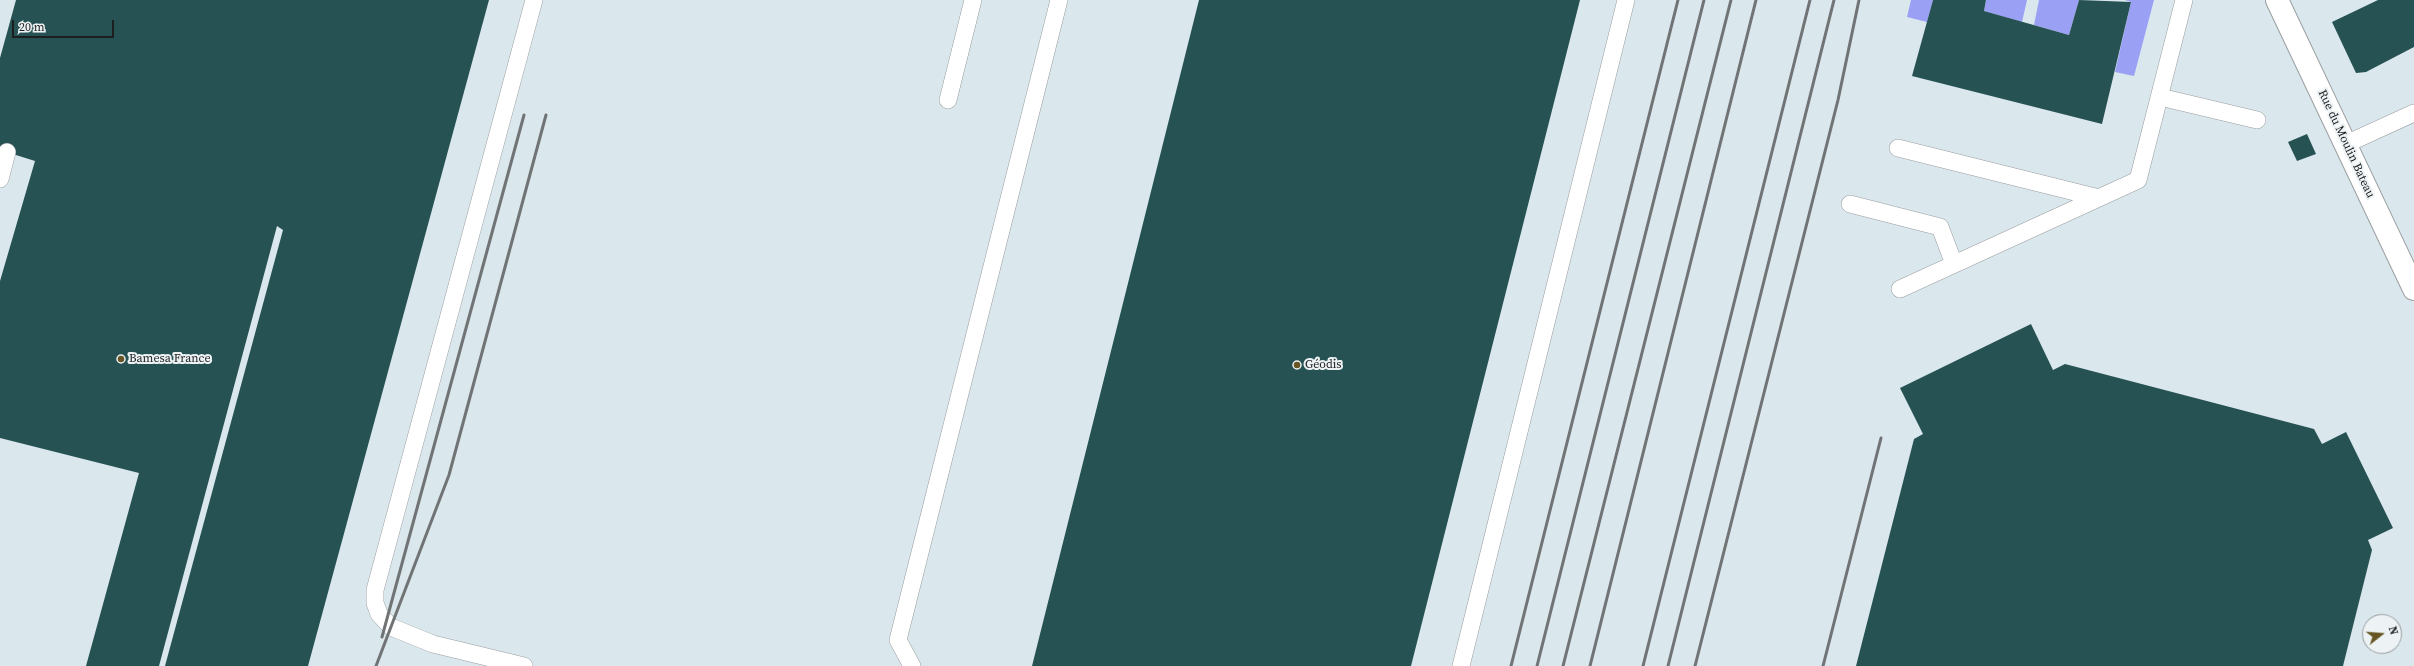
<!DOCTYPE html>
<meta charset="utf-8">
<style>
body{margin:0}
#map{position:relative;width:2414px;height:666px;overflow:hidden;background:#edf2f4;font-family:"Source Serif 4",serif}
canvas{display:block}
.north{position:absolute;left:2362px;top:614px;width:40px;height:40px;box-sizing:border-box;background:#edf2f4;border:1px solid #999d9f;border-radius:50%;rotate:73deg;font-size:11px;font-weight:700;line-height:16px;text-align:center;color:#1c1e1f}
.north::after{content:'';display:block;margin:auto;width:14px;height:18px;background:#665523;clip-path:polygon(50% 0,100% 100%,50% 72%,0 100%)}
.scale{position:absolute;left:12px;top:20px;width:102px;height:18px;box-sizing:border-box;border:2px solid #1c1e1f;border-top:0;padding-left:5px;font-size:12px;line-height:14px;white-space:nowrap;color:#1c1e1f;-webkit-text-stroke:3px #edf2f4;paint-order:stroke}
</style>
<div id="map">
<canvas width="2414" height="666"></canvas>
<div class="north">N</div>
<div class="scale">20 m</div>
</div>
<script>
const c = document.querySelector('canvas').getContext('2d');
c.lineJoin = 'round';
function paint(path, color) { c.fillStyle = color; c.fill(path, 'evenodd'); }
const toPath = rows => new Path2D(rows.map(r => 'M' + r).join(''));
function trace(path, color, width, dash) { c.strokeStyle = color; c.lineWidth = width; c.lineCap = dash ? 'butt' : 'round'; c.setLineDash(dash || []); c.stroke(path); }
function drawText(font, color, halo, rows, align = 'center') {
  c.font = font + ' "Source Serif 4",serif'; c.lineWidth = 4; c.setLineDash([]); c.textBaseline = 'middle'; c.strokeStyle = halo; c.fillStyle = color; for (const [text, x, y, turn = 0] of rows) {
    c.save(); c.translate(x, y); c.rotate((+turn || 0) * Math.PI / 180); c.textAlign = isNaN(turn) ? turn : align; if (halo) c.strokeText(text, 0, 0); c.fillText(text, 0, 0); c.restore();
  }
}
paint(toPath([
 [0,0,2414,0,2414,666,0,666],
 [2370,622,2394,622,2394,646,2370,646]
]), '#dae7ed');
paint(toPath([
 [1911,0,1933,0,1927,22,1907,17],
 [1986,0,2027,0,2022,22,1984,11],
 [2039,0,2079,0,2069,35,2034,25],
 [2125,0,2154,0,2134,76,2115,72,2131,2]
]), '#9aa0f4');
paint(toPath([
 [16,0,489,0,308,666,165,666,283,230,277,226,159,666,86,666,139,473,0,438,0,281,35,161,0,150,0,58],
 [1199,0,1580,0,1411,666,1032,666],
 [1933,0,1986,0,1984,11,2069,35,2079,0,2131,2,2102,124,1912,76],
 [2378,0,2414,0,2414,47,2366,72,2356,73,2332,22],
 [2307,134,2316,154,2297,161,2288,142],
 [2031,324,2053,370,2065,364,2314,429,2322,444,2346,432,2393,528,2368,540,2372,550,2343,666,1856,666,1914,439,1923,434,1900,388]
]), '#275254');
const lane = toPath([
 [2160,97,2257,120],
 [948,100,973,0],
 [2346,144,2414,113],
 [1898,148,2099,198],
 [0,179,7,152],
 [1850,204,1940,227,1954,264],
 [1900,289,2138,180,2184,0],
 [524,666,433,644,391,627,379,614,375,603,375,590,534,0],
 [912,666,898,640,1059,0],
 [1461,666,1626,0]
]);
const street = toPath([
 [2277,0,2414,289]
]);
trace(lane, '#9a9ea0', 18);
trace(street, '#9a9ea0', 24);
trace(lane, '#fff', 17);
trace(street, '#fff', 22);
trace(toPath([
 [382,637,524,115],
 [376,666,449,475,546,115],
 [1511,666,1678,0],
 [1537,666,1704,0],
 [1563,666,1731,0],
 [1590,666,1756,0],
 [1643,666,1810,0],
 [1668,666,1834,0],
 [1695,666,1838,100,1859,0],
 [1823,666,1881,438]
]), '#717475', 3);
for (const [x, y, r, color] of [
 [121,359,4,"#665523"],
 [1297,365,4,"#665523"]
]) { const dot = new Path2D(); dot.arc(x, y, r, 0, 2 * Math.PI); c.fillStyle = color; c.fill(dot); trace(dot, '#edf2f4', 1.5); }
drawText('12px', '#1c1e1f', '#edf2f4', [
 ["Rue du Moulin Bateau",2346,144,65]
]);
drawText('12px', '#1c1e1f', '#edf2f4', [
 ["Bamesa France",129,359],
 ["Géodis",1305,365]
], 'left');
</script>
